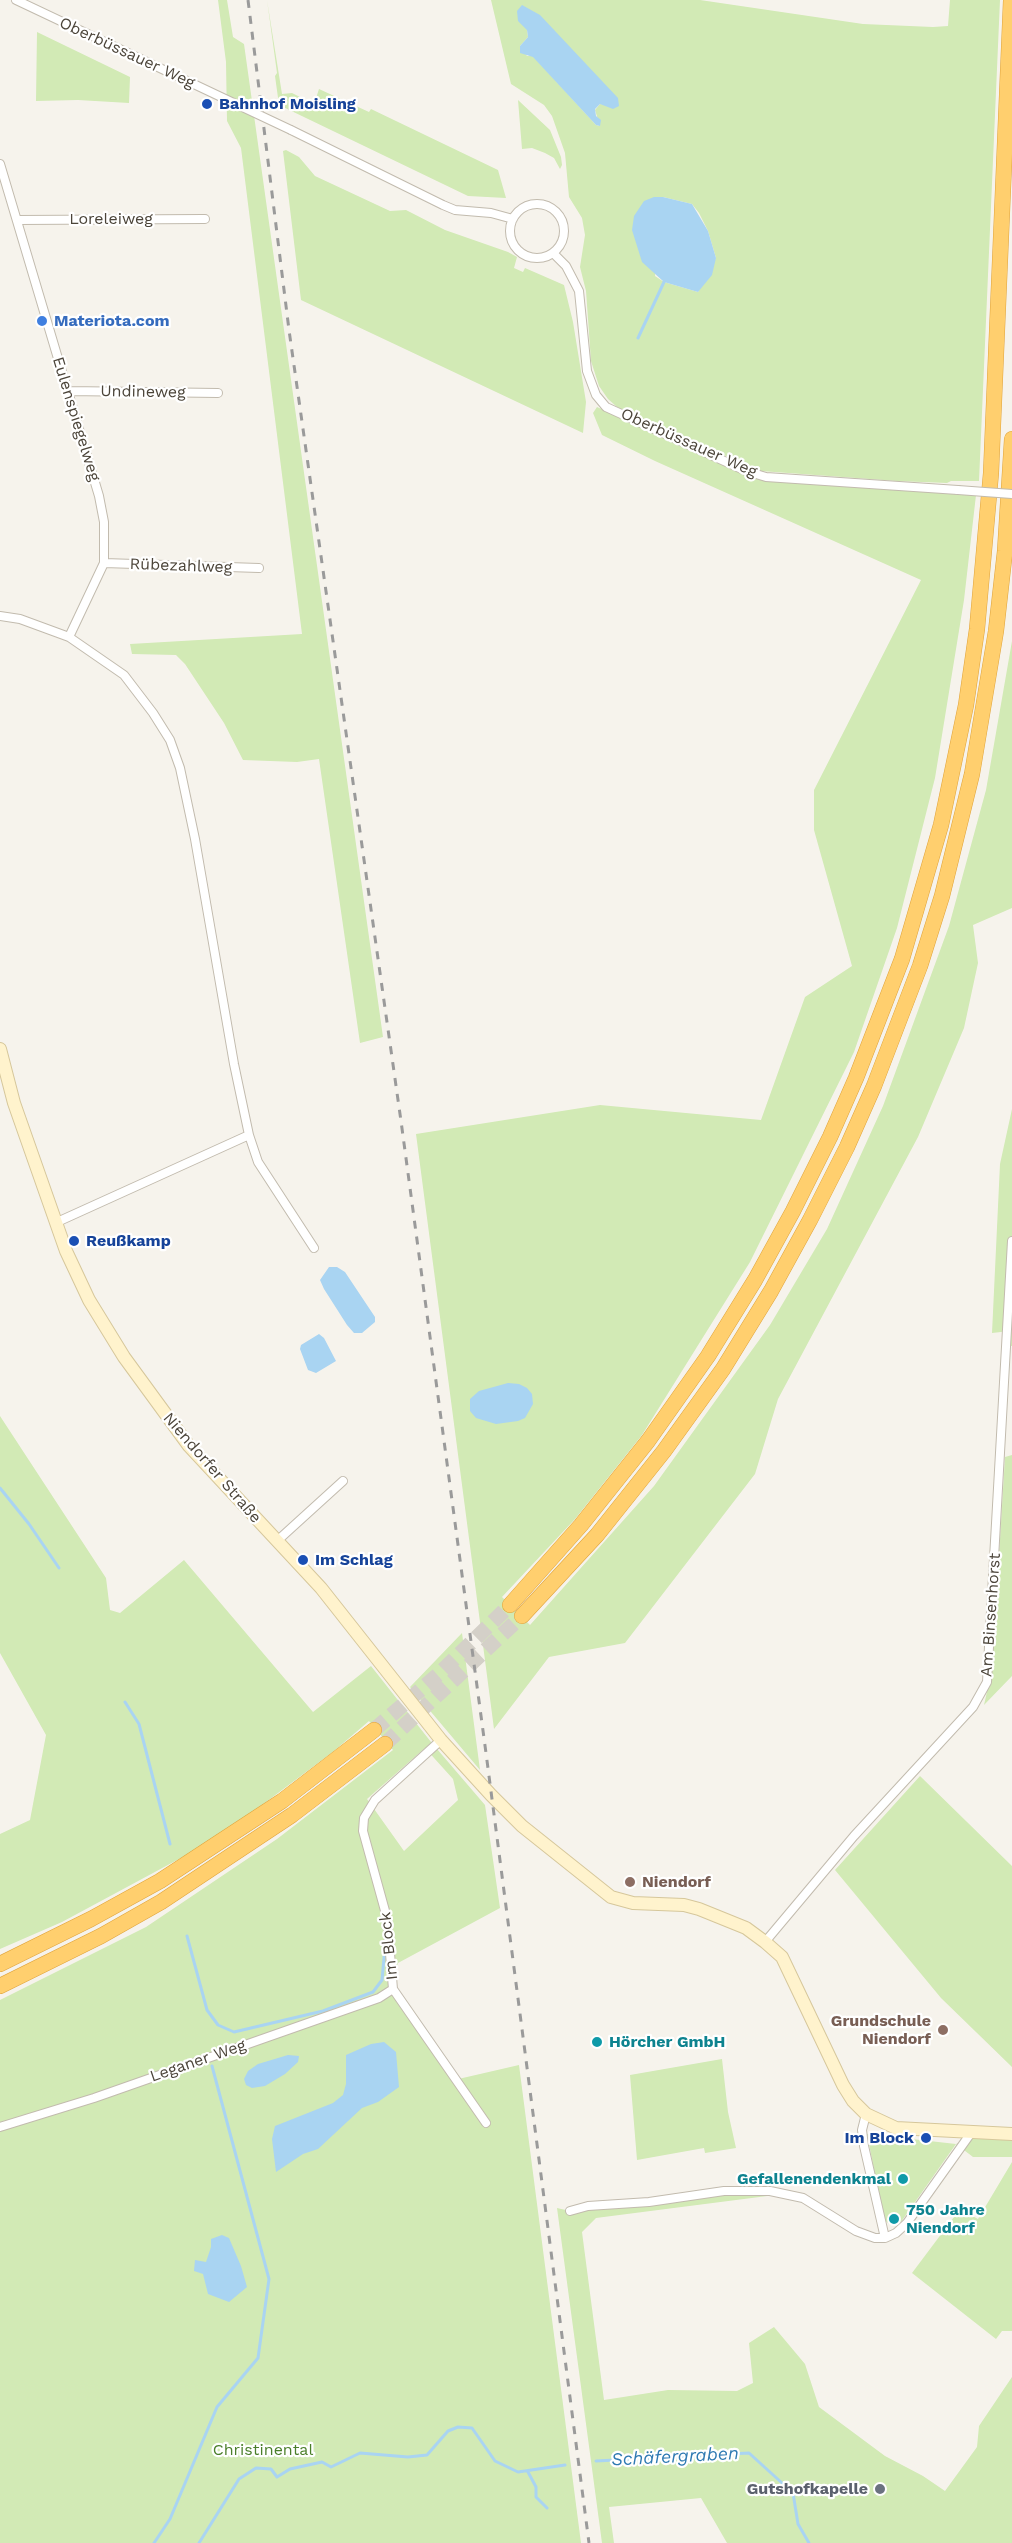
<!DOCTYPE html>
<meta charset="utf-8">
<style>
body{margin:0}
canvas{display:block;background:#f6f3ec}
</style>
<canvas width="1012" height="2543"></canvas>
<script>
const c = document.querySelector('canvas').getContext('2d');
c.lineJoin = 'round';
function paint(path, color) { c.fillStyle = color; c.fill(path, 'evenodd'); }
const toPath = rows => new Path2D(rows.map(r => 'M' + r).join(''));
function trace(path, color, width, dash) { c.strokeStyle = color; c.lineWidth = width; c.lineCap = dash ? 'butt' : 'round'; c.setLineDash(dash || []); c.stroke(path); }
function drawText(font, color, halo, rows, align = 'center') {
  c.font = font + ' "Work Sans",sans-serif'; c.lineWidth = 4.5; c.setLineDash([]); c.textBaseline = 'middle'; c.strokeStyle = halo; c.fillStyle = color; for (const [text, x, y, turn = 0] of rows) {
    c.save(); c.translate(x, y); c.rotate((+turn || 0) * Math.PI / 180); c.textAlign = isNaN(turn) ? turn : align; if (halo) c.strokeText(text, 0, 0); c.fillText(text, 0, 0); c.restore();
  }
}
paint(toPath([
 [218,0,227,0,233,37,244,44,383,1037,360,1043,319,759,297,762,243,760,224,723,185,664,176,655,132,654,130,644,302,634,241,148,227,121,226,62],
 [267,0,282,94,292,93,308,101,315,101,319,89,369,112,371,109,498,170,506,198,468,196,279,105,275,76,277,73],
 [491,0,700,0,863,24,933,27,948,26,950,0,1000,0,979,481,951,481,947,483,897,481,761,471,672,433,617,407,608,399,599,386,591,361,586,291,580,267,585,235,582,218,569,197,565,153,552,116,544,105,511,84],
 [527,30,607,105,600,104,595,110,600,126,596,125,533,56,527,56,520,46,528,37],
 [663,197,692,204,699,213,708,231,716,258,698,292,664,282,655,276],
 [37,32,130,77,129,103,78,100,36,101],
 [518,100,550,130,561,157,562,165,560,169,554,158,545,153,532,148,522,149],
 [286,150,299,157,315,176,390,211,406,210,445,230,508,252,517,257,514,268,523,272,525,268,564,285,573,322,586,402,583,433,301,300,283,151],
 [597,407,749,476,765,480,976,495,964,600,935,778,897,928,854,1052,750,1262,642,1435,575,1519,502,1597,530,1625,654,1486,770,1325,827,1229,883,1106,949,926,986,790,1012,641,1012,908,973,925,978,963,964,1028,918,1137,778,1399,755,1474,625,1643,549,1657,494,1729,416,1134,600,1105,761,1120,805,997,852,966,814,830,814,790,921,580,655,461,602,435,593,413],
 [1012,1109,1012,1346,1010,1346,1010,1331,992,1333,1000,1164],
 [0,1416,106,1578,110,1610,120,1613,184,1560,313,1712,371,1666,431,1742,485,1805,500,1908,398,1963,395,1978,399,2006,454,2080,519,2065,581,2543,0,2543,0,2000,146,1927,277,1839,393,1750,369,1721,334,1751,218,1838,62,1922,0,1949,0,1834,30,1820,46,1735,0,1653],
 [425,1748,453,1779,458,1800,404,1851,367,1799],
 [1012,1455,1012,1676,984,1705,992,1670,1005,1457],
 [462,1633,480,1770,410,1687],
 [920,1776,1012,1866,1012,2067,941,1998,835,1870],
 [722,2059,728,2112,736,2148,705,2153,704,2148,637,2160,630,2075],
 [867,2134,956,2144,976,2137,1012,2137,1012,2157,973,2157,956,2144,901,2222,891,2225,884,2220],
 [1012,2162,1012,2331,1002,2331,996,2339,912,2273,960,2209,978,2219],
 [725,2194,775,2195,596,2218,582,2232,604,2400,668,2390,737,2391,753,2383,749,2343,774,2327,805,2364,819,2407,885,2456,923,2476,945,2491,977,2447,979,2426,1012,2377,1012,2543,727,2543,701,2498,609,2507,614,2543,602,2543,557,2208,570,2211]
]), '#d2eab5');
paint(toPath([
 [522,5,540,15,618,98,619,106,613,109,600,104,595,109,596,116,601,120,600,126,596,125,533,57,520,53,520,46,528,37,527,30,518,21,517,11],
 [654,197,663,197,692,204,708,231,716,258,712,275,698,292,664,282,642,262,632,230,634,216,644,201],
 [329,1267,337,1267,345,1272,375,1317,375,1322,362,1333,354,1333,347,1325,324,1289,320,1280],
 [319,1334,324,1338,336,1361,316,1373,308,1370,300,1349,301,1345],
 [508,1383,519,1384,527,1388,532,1394,533,1404,525,1418,518,1421,496,1424,476,1418,470,1411,470,1399,479,1391],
 [384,2042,396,2052,399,2087,378,2102,362,2108,318,2149,303,2154,276,2172,272,2139,275,2126,333,2103,343,2095,346,2084,346,2055,371,2044],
 [288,2055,299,2056,298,2062,285,2074,265,2086,252,2088,246,2085,244,2079,248,2071,258,2064],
 [222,2235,229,2238,241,2266,247,2287,229,2302,208,2294,203,2274,194,2271,195,2260,206,2262,211,2247,211,2239]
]), '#a9d4f2');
trace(toPath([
 [638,338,664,282],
 [0,1488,29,1524,59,1568],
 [125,1702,139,1724,170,1844],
 [187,1936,207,2010,218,2025,234,2032,323,2011,373,1992,382,1980,385,1947],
 [596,2461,749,2453,793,2493,798,2524,809,2543],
 [528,2472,536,2487,536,2497,547,2508],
 [154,2543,170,2519,217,2407,258,2358,269,2279,212,2066],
 [199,2543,239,2479,256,2468,271,2469,277,2477,290,2469,322,2462,331,2467,360,2453,408,2457,427,2455,448,2431,458,2427,472,2428,495,2461,518,2472,565,2465]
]), '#a9d4f2', 3);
trace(toPath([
 [374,1730,440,1673,510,1605],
 [385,1744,522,1616]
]), '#d4d0c8', 15, [15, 8]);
const street = toPath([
 [16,0,238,105],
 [291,130,443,205,455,210,491,213,513,219],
 [0,164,99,496,104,522,104,563,69,637],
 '510 231a27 27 0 1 1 54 0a27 27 0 1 1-54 0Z',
 [17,220,205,219],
 [553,253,566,266,579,291,587,371,596,395,606,407,746,471,766,477,958,490],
 [68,391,218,393],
 [104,563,259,568],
 [0,616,20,619,69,637,124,675,153,713,170,740,180,768,195,839,234,1064,249,1135,55,1223],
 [249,1135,258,1162,314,1248],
 [277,1541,343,1481],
 [441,1740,375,1800,364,1818,363,1831,387,1918,393,1989,486,2123],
 [765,1942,854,1836,973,1707,987,1682,1012,1241],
 [866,2114,862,2130,864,2146,885,2238],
 [0,2127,94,2098,379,1998,393,1989],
 [570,2211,588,2206,649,2202,724,2191,770,2191,803,2198,856,2231,875,2238,885,2238,896,2233,907,2223,971,2133]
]);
const secondary = toPath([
 [0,1049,14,1103,66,1251,89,1300,124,1357,189,1446,321,1588,441,1740,491,1795,522,1826,611,1897,633,1903,684,1905,699,1909,746,1928,765,1942,782,1957,843,2085,853,2101,866,2114,896,2128,1012,2134]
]);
const highway = toPath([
 [510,1605,581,1525,648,1441,708,1356,755,1280,793,1211,830,1137,856,1078,902,959,941,825,966,705,977,629,991,473,1011,0],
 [522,1616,597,1535,664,1451,723,1369,771,1291,810,1220,847,1147,874,1086,920,966,942,896,972,774,996,631,1005,551,1012,439],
 [0,1964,91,1919,160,1881,282,1801,374,1730],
 [0,1986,101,1936,161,1902,292,1815,385,1744]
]);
trace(street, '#c2bbae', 10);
trace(secondary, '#d6c79b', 14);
trace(highway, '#e0a43c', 16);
trace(street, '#fff', 8);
trace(secondary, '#fff3cd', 12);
trace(highway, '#ffcf6e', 15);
trace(toPath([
 [248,0,289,330,401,1121,486,1753,589,2543]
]), '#9a9a9a', 3, [8, 8]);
const streetBridge = toPath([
 [238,105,291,130],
 [958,490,1012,494]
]);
trace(streetBridge, '#c2bbae', 10, []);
trace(streetBridge, '#fff', 8);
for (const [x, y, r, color] of [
 [207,104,6,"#1a4fb4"],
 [42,321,6,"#3f7fe0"],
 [74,1241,6,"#1a4fb4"],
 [303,1560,6,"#1a4fb4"],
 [630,1882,6,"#8d6e63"],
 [943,2030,6,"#8d6e63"],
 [597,2042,6,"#0f9aa8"],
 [926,2138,6,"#1a4fb4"],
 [903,2179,6,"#0f9aa8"],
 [894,2219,6,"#0f9aa8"],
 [880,2489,6,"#6b7280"]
]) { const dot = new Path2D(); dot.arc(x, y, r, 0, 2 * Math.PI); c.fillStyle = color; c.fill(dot); trace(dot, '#fff', 2); }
drawText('16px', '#4b4439', '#fff', [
 ["Oberbüssauer Weg",127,53,25],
 ["Loreleiweg",111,219],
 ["Undineweg",143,392,1],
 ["Eulenspiegelweg",76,419,73],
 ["Oberbüssauer Weg",689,443,24],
 ["Rübezahlweg",181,566,2],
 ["Niendorfer Straße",212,1468,49],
 ["Am Binsenhorst",991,1615,-86],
 ["Im Block",389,1946,-96],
 ["Leganer Weg",198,2061,-19]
]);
drawText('bold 16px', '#164399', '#fff', [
 ["Bahnhof Moisling",219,104],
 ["Reußkamp",86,1241],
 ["Im Schlag",315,1560],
 ["Im Block",914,2138,"right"]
], 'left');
drawText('bold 16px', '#366cbe', '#fff', [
 ["Materiota.com",54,321]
], 'left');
drawText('bold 16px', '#785e54', '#fff', [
 ["Niendorf",642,1882],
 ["Grundschule",931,2021,"right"],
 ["Niendorf",931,2039,"right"]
], 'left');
drawText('bold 16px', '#0d838f', '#fff', [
 ["Hörcher GmbH",609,2042],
 ["Gefallenendenkmal",891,2179,"right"],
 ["750 Jahre",906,2210],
 ["Niendorf",906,2228]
], 'left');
drawText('16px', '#4a7f2a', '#fff', [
 ["Christinental",263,2450]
]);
drawText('bold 16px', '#5b616d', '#fff', [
 ["Gutshofkapelle",868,2489]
], 'right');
drawText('italic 18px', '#2e7ab2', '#fff', [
 ["Schäfergraben",675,2457,-3]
]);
</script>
